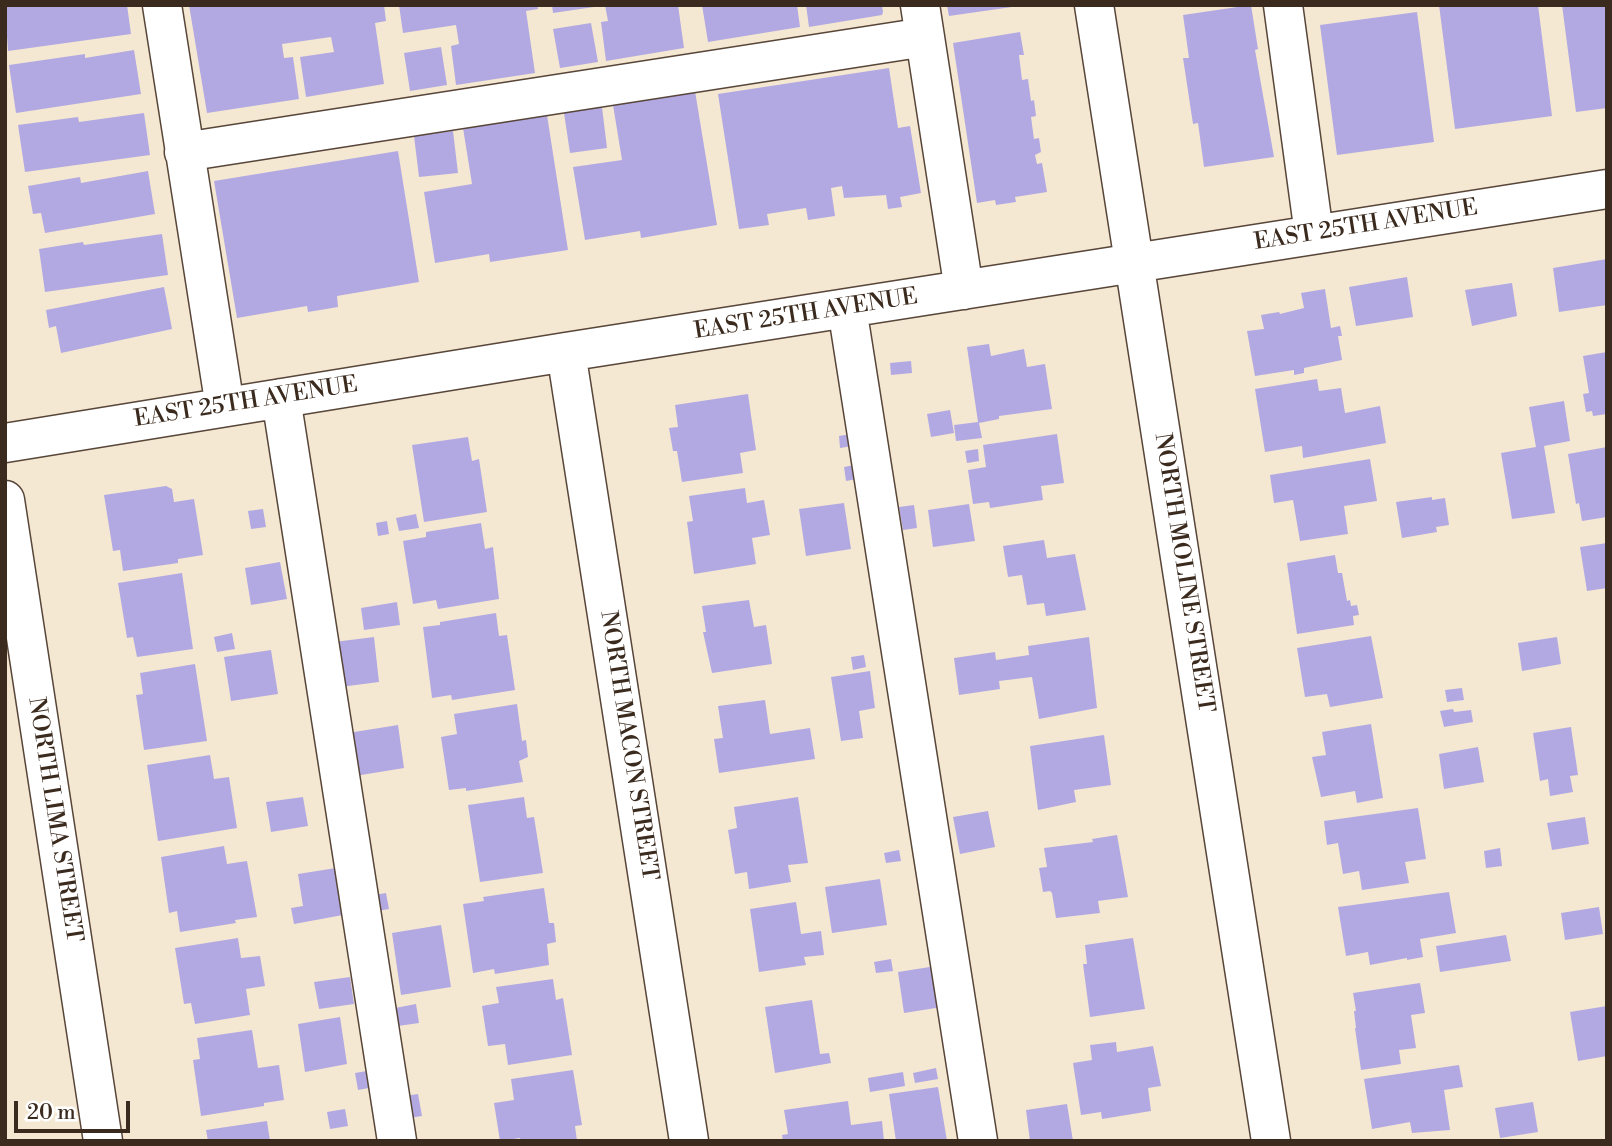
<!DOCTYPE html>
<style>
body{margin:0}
#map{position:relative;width:1612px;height:1146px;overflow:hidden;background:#f5e8d2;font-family:"Libre Bodoni",serif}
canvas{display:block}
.frame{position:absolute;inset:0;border:7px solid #3b2a1e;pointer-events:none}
.scale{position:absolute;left:14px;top:1101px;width:116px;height:32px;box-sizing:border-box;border:4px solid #3b2a1e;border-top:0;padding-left:9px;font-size:21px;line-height:24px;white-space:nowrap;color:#3b2a1e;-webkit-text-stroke:5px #fff;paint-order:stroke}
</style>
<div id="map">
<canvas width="1612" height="1146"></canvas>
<div class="frame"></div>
<div class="scale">20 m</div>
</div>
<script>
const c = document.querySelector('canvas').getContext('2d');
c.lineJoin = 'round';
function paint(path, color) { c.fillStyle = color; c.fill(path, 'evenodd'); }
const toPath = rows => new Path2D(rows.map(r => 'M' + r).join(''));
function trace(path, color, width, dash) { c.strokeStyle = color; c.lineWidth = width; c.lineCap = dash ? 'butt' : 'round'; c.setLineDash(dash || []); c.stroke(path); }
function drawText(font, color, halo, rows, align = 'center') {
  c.font = font + ' "Libre Bodoni",serif'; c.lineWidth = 5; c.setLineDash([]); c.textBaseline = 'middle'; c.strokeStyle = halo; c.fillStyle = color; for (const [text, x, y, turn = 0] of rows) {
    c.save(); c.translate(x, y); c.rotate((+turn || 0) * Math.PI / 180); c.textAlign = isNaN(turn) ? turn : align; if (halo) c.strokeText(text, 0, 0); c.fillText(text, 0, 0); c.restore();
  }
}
paint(toPath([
 [127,5,131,34,8,51,5,6],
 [189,5,384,5,386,21,375,23,384,84,306,97,300,57,334,52,331,37,282,44,284,58,293,57,299,99,207,113],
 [399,5,537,5,538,9,526,11,535,73,456,85,451,46,459,44,456,25,403,33],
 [552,5,594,5,594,7,553,13],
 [605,5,678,5,684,48,606,61,601,22,608,21],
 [702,5,797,5,800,27,708,42],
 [806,5,882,5,883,12,882,15,809,27],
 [947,5,1012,5,1012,7,949,16],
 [1251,5,1258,49,1255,50,1274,157,1204,167,1198,123,1193,124,1183,58,1189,58,1183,15],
 [1439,5,1538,5,1552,116,1455,129],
 [1562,5,1607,5,1607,108,1576,112],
 [1417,12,1434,142,1337,155,1320,25],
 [591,23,598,62,560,68,553,29],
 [1020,32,1024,55,1019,55,1022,80,1028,79,1031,101,1034,100,1036,116,1031,117,1034,139,1039,138,1041,152,1035,155,1037,164,1042,163,1047,192,1015,197,1016,202,996,205,995,200,977,203,953,43],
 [441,47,447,85,410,91,404,53],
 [134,50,141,94,16,113,9,65,85,54,85,58],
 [889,68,898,128,910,126,921,193,900,197,902,207,888,209,886,195,844,198,842,186,831,188,835,216,808,220,806,208,767,214,769,225,739,229,718,94],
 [695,91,717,225,641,238,640,231,585,240,573,167,622,160,613,105],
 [602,107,607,148,570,153,564,113],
 [144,113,150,155,25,172,18,125,78,117,79,122],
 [547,115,568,250,490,262,489,254,435,263,424,192,472,184,463,128],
 [453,131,458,173,419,177,414,136],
 [398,151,419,282,337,296,338,307,308,312,307,306,237,318,214,181],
 [148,171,155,214,45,233,41,213,33,214,28,186,80,177,81,183],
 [162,234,168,275,45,292,39,249,83,242,84,245],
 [1607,259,1607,305,1559,312,1553,268],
 [1407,277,1413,317,1356,326,1349,287],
 [1512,283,1517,316,1472,326,1465,290],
 [164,287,172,329,61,353,56,326,49,328,46,310],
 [1325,289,1331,328,1340,326,1342,336,1338,336,1342,360,1304,368,1304,373,1294,375,1294,370,1255,376,1247,331,1264,329,1261,315,1279,312,1280,314,1304,308,1301,293],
 [989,344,991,356,1024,349,1027,367,1045,364,1052,409,999,416,999,419,979,423,982,438,956,441,954,425,978,422,967,347],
 [1607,352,1607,414,1593,416,1592,411,1586,412,1583,394,1589,393,1583,356],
 [911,361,912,373,891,375,890,363],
 [1317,379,1319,391,1341,388,1345,413,1380,406,1386,443,1303,458,1302,446,1265,452,1255,389],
 [748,394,756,450,740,453,743,473,682,482,677,451,673,451,669,428,678,427,675,405],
 [1564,401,1570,441,1544,446,1555,513,1512,519,1501,453,1536,447,1529,407],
 [950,410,954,433,931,437,927,414],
 [851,434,853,446,840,448,839,436],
 [1057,434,1064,483,1041,486,1043,500,990,508,989,502,973,504,968,470,986,467,983,445],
 [468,437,472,461,479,459,487,512,424,522,412,445],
 [1607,447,1607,517,1582,521,1579,503,1576,504,1568,454],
 [978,449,979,461,967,463,965,451],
 [1370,459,1377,501,1344,506,1348,534,1300,541,1293,500,1274,503,1270,475],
 [854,465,857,479,846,481,844,467],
 [166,486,172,489,174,502,194,499,203,555,178,559,178,563,123,571,120,550,113,551,104,495],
 [745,488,747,503,764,500,770,535,752,538,756,564,694,574,687,522,693,521,689,496],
 [1432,497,1432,500,1445,498,1449,525,1436,527,1437,532,1402,538,1396,502],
 [844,503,851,549,806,556,799,509],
 [969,504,975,541,933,547,928,510],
 [914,505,917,528,903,530,899,507],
 [263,509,266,527,251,529,248,511],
 [416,514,419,528,399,531,396,518],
 [387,521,389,534,378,536,376,523],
 [481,523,485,549,493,547,499,599,438,609,436,600,413,604,403,541,426,537,426,532],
 [1044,540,1047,558,1075,554,1086,610,1046,616,1044,603,1027,605,1022,575,1008,577,1003,546],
 [1607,543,1607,588,1587,591,1580,547],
 [1335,555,1338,573,1342,573,1347,601,1350,600,1351,606,1357,605,1359,615,1353,616,1354,625,1297,634,1287,563],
 [280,562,287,599,251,605,245,568],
 [182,573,193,649,137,657,133,637,127,638,118,583],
 [749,600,754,627,766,625,772,664,712,673,703,632,706,632,702,606],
 [397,602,400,625,364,630,361,608],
 [496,613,499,636,507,635,515,690,452,700,451,695,432,698,423,627,440,625,440,622],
 [232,633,235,649,217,652,214,637],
 [1371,636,1383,698,1330,707,1327,694,1305,697,1297,648],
 [374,637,379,682,340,687,334,642],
 [1089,637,1097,708,1039,719,1032,677,999,681,1000,689,959,695,954,658,995,652,996,660,1029,655,1028,646],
 [1557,637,1561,664,1522,671,1518,643],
 [271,650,278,694,231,701,224,657],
 [864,655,866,667,853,670,851,657],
 [195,664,207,741,144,750,136,695,143,694,140,673],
 [870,671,875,708,859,711,863,738,841,741,831,677],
 [1462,688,1464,700,1447,702,1445,690],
 [765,700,770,734,810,728,815,759,719,773,714,739,723,738,718,706],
 [517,704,522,741,526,740,528,757,519,761,523,782,466,791,466,788,449,790,441,737,457,734,454,714],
 [1453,709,1454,712,1471,710,1473,722,1444,727,1440,711],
 [1371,724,1383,798,1357,803,1355,791,1321,797,1312,757,1326,755,1322,732],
 [398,725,404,768,355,776,348,733],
 [1571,727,1578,775,1570,776,1573,792,1550,796,1548,779,1540,781,1533,733],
 [1104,735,1111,785,1074,790,1076,802,1038,810,1030,746],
 [1478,747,1484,782,1444,789,1439,754],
 [210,755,214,779,229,777,237,828,158,841,147,765],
 [303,797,308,826,271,832,266,802],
 [524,797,527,818,534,817,543,873,480,882,468,805],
 [798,797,808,863,788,865,791,882,749,889,747,872,735,874,728,830,737,828,734,807],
 [1418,808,1426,859,1405,862,1409,883,1362,890,1359,871,1343,874,1338,843,1327,845,1324,821],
 [988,811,995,847,960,854,953,817],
 [1585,817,1589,844,1552,850,1547,823],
 [1117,835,1128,897,1098,901,1100,913,1056,918,1052,893,1050,891,1043,892,1039,868,1047,867,1044,848,1093,842,1092,839],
 [224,846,227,864,247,861,257,917,235,920,236,923,180,932,177,911,169,913,161,857],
 [1500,848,1502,866,1486,868,1484,851],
 [899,850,901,861,886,863,884,853],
 [336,868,343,915,294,924,291,908,303,906,298,874],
 [880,879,887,925,832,933,825,887],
 [544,888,549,923,554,923,556,942,547,944,549,965,495,974,494,969,473,973,463,904,484,901,483,897],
 [1449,892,1456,933,1420,939,1423,957,1407,960,1407,958,1370,965,1368,952,1346,956,1338,907],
 [386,893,389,909,377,911,374,895],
 [796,902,801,934,821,931,824,955,804,957,806,965,759,972,750,909],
 [1599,907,1603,934,1565,940,1561,913],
 [441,925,451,987,401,995,392,933],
 [1506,935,1511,961,1440,972,1436,946],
 [238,938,241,958,260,956,265,986,246,989,250,1015,195,1024,191,1003,184,1004,175,948],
 [1133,938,1145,1009,1090,1017,1083,964,1087,964,1085,945],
 [891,959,893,971,876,973,874,962],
 [936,966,942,1007,904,1013,898,972],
 [350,977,354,1004,319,1009,314,982],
 [553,979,556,1000,563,998,572,1055,508,1065,505,1044,488,1046,482,1006,499,1003,496,987],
 [1420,983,1425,1013,1411,1015,1416,1048,1399,1050,1401,1064,1361,1070,1355,1028,1356,1028,1354,1011,1356,1011,1353,993],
 [812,1000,820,1054,829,1053,831,1063,775,1073,765,1007],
 [416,1004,419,1023,398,1026,395,1008],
 [1607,1006,1607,1056,1578,1061,1570,1012],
 [340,1017,347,1064,305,1072,298,1024],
 [252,1030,258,1068,279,1065,284,1100,264,1103,264,1106,201,1116,193,1060,200,1059,197,1038],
 [1116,1042,1117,1052,1153,1046,1161,1086,1148,1088,1151,1111,1102,1119,1101,1112,1081,1115,1073,1063,1092,1060,1090,1045],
 [1459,1065,1463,1087,1444,1090,1450,1130,1412,1133,1410,1122,1372,1129,1364,1079],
 [936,1068,938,1079,915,1083,913,1073],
 [573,1070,582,1125,575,1126,577,1141,521,1141,520,1138,500,1141,494,1103,514,1100,511,1079],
 [367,1071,369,1088,358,1090,355,1073],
 [903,1072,905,1086,870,1092,868,1078],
 [938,1087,947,1141,896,1141,889,1094],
 [418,1094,422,1116,409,1118,405,1096],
 [848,1101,851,1125,882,1121,884,1141,783,1141,782,1135,788,1134,784,1110],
 [1533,1102,1538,1132,1500,1138,1495,1108],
 [1067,1104,1073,1141,1030,1141,1026,1110],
 [345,1109,348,1126,330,1129,327,1112],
 [267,1121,270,1141,208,1141,206,1130]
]), '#b2a9e2');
const minor = toPath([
 [162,5,225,407],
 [920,5,964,290],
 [1094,5,1271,1141],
 [1283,5,1314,234],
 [184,152,925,37],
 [847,308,978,1141],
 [566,352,689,1141],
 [281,398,397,1141],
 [5,443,566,352,1607,189],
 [5,500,103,1141]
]);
trace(minor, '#574639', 41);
trace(minor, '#fff', 38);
drawText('23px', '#3b2a1e', '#fff', [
 ["EAST 25TH AVENUE",1366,226,-9],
 ["EAST 25TH AVENUE",806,315,-9],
 ["EAST 25TH AVENUE",246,403,-9],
 ["NORTH MOLINE STREET",1183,573,81],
 ["NORTH MACON STREET",628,746,81],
 ["NORTH LIMA STREET",54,820,81]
]);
</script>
